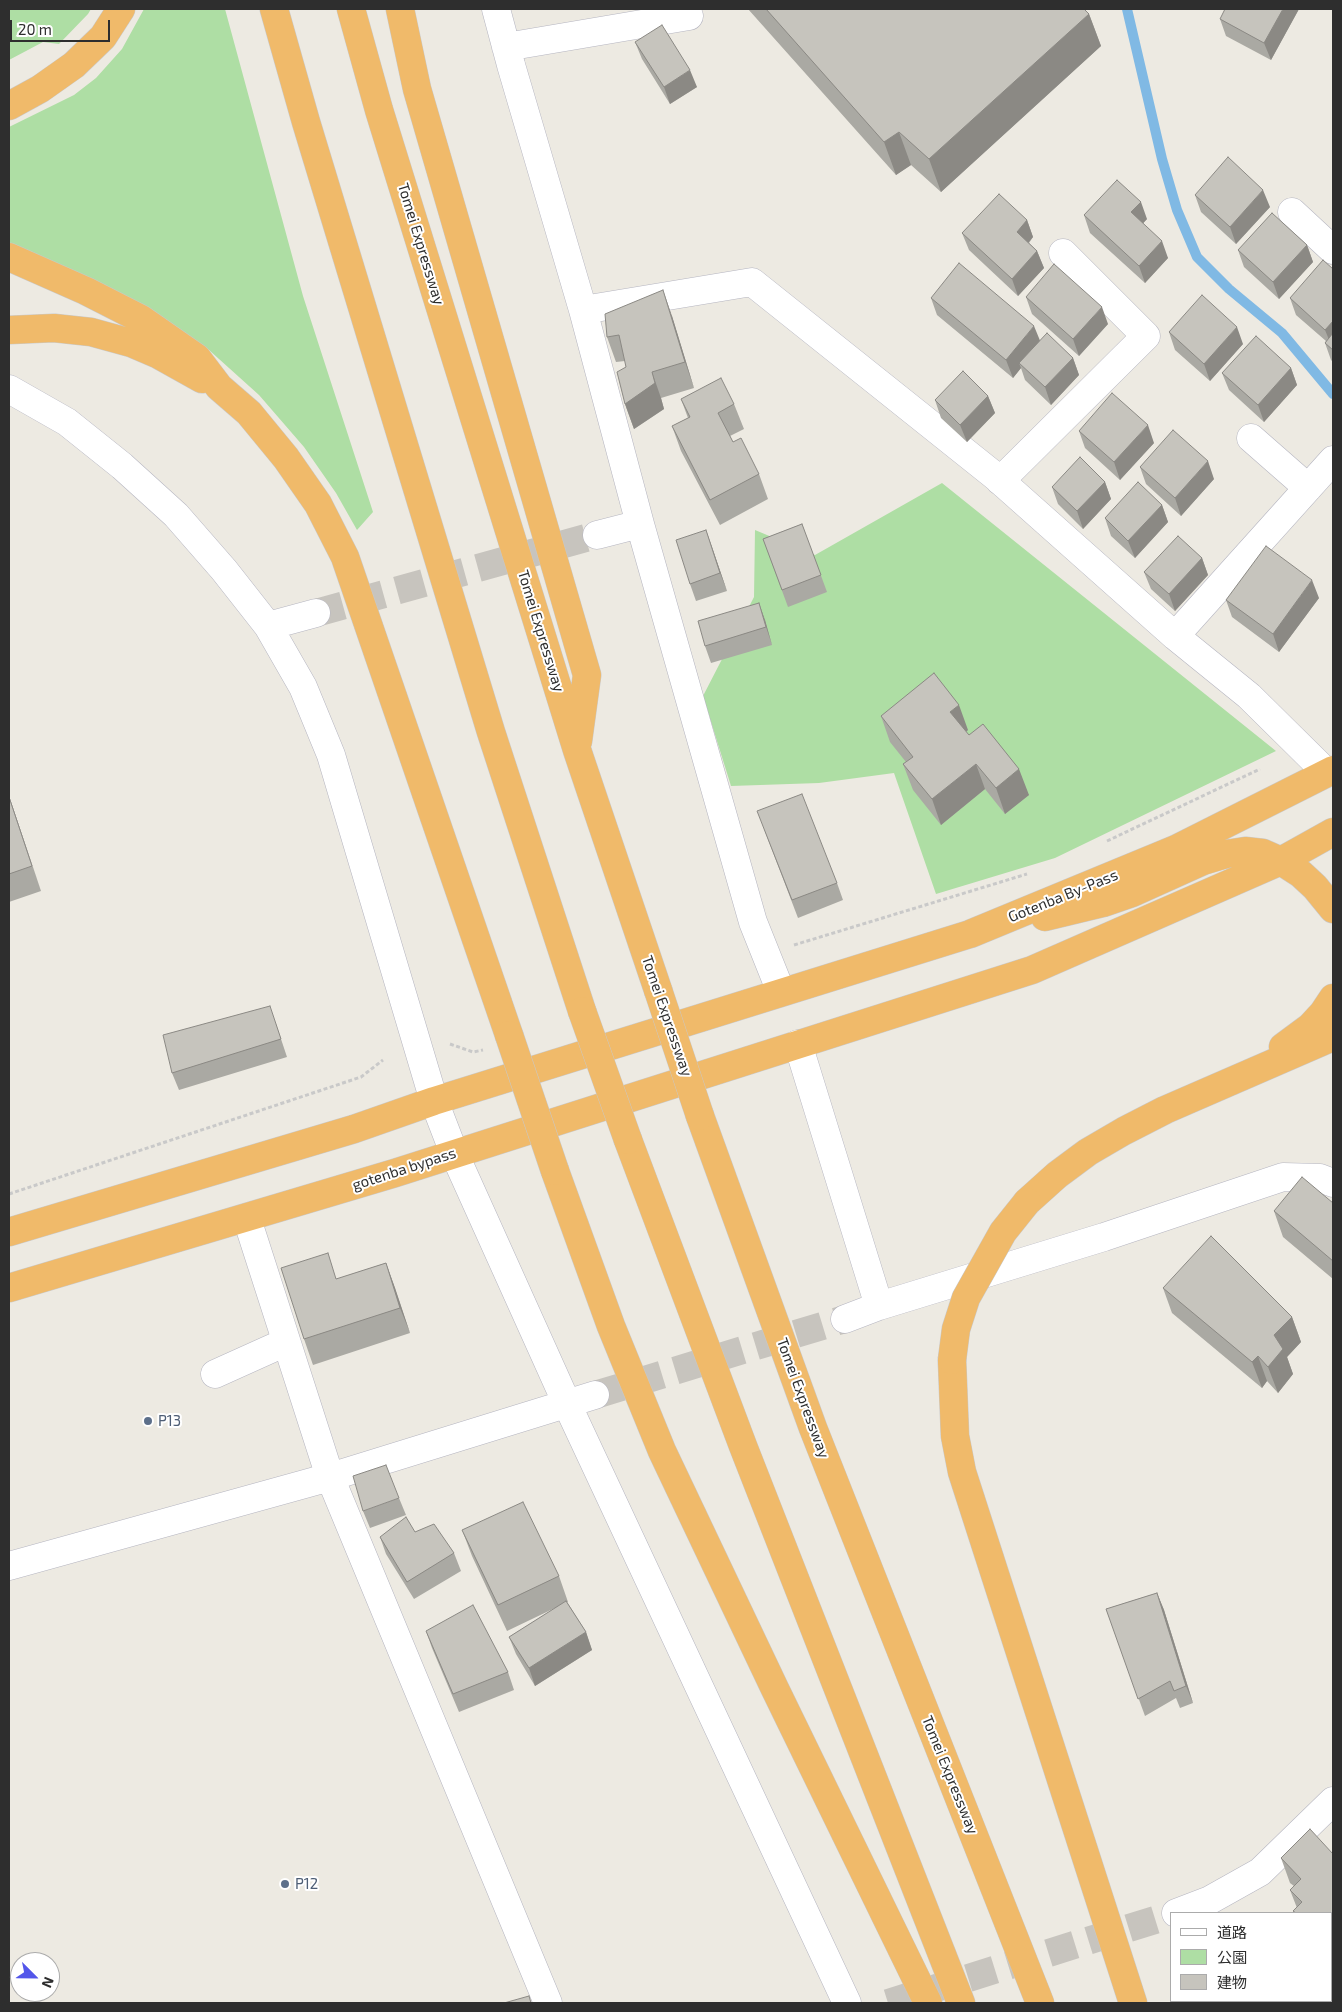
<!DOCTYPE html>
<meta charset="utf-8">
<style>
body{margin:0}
#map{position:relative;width:1342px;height:2012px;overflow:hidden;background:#edeae2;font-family:"Exo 2","Noto Sans JP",sans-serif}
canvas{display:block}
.frame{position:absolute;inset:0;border:10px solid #2e2e2e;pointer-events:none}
.legend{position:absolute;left:1170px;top:1912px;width:162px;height:90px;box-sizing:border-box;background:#fff;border:1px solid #ababab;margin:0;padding:6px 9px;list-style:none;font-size:15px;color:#2e2e2e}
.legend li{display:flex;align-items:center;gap:10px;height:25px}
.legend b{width:25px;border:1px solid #ababab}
.north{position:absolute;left:10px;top:1952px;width:50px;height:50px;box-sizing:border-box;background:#fff;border:1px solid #ababab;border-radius:50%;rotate:113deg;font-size:14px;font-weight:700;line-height:20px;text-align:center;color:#2e2e2e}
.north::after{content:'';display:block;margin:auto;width:18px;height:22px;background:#5356ea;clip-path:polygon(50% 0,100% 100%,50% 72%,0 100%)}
.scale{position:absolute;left:10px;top:20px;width:100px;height:22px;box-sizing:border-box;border:2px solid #2e2e2e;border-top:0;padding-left:6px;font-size:15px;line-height:18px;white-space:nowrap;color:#2e2e2e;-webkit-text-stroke:4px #fff;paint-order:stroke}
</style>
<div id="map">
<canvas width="1342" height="2012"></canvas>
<div class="frame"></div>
<ul class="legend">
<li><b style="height:6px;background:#fff"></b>道路</li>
<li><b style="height:14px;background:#aedea4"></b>公園</li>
<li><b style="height:14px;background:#c6c4bd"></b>建物</li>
</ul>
<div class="north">N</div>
<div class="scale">20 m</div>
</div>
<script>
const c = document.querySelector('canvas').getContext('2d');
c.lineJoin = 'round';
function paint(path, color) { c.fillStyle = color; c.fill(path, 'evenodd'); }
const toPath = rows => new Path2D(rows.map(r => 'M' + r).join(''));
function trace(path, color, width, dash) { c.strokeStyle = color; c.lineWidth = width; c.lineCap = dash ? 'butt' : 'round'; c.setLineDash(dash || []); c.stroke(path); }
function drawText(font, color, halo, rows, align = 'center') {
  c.font = font + ' "Exo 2",sans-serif'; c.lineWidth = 4; c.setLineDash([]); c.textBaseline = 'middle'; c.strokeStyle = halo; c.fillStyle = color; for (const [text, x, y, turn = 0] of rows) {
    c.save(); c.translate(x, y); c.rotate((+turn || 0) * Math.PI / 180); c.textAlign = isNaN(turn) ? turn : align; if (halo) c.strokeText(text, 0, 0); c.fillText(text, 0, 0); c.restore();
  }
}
paint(toPath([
 [9,9,91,9,88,14,59,44,43,42,9,60],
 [144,9,225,9,303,296,373,512,357,530,336,493,304,447,259,395,209,350,161,316,87,278,9,243,9,127,74,95,96,78,122,49],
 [942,483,1276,751,1055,858,936,894,894,773,819,783,731,786,703,696,754,597,755,530,815,555]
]), '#aedea4');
trace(toPath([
 [1127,9,1162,159,1177,210,1197,257,1229,289,1282,333,1333,394]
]), '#80b9e4', 10);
trace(toPath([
 [316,613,597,535],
 [595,1395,845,1319],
 [888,2003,1161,1918]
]), '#c7c4be', 28, [28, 14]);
const minor = toPath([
 [496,9,511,65,583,310,640,524,753,922,781,992],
 [506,47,689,16],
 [1292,212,1333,250],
 [583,310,752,282,995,476,1175,636,1249,696,1327,773],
 [9,389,67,422,122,466,176,515,224,570,268,626,303,687,331,755,434,1101,454,1153,567,1404,847,2003],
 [1251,438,1308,488],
 [1000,481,1146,336,1063,253],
 [597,535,640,524],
 [268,626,316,613],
 [1175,636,1333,460],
 [798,1044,879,1306],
 [247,1219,330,1477,548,2003],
 [845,1319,879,1306,1104,1237,1283,1177,1320,1178,1333,1183],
 [215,1374,286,1342],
 [9,1566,330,1477,595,1395],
 [1176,1913,1210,1900,1260,1872,1333,1801],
 [1212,2001,1213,2003],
 [1285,2001,1286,2003]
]);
const highway = toPath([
 [274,9,306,122,491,732,582,1011],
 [351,9,379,110,577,750,658,990],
 [400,9,417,89,587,675,578,741],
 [9,106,40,89,74,65,103,37,121,9],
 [9,257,86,291,141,319,197,358,219,387,249,413,286,458,318,504,345,557,509,1035],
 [9,330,54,328,91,332,131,343,159,355,202,379],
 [1045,917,1103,903,1132,893,1203,861,1226,854,1245,851,1263,853,1281,861,1301,874,1315,887,1333,909],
 [1283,1047,1310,1027,1323,1013,1333,998],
 [700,1116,813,1428,1040,2003],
 [628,1140,743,1446,961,2003],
 [555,1171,611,1326,662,1451,775,1689,928,2003],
 [1027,1202,1057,1175,1088,1152,1124,1131,1165,1110,1333,1037],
 [9,1232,354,1129,434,1101,970,934,1176,849,1333,770],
 [9,1288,395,1173,1032,970,1281,861,1333,832],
 [952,1360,955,1436,962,1472,1133,2003]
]);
trace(minor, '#b5b5c0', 29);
trace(highway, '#c9c9c9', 29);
trace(toPath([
 [1107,841,1260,769],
 [794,945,1027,874],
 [450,1044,473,1052,483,1050],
 [9,1194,361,1077,383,1060]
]), '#c9c9c9', 3, [4, 2.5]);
trace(minor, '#fff', 28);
trace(highway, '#f0ba6a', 28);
const highwayBridge = toPath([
 [658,990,700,1116],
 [582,1011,628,1140],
 [509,1035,555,1171],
 [952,1360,956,1329,966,1298,1003,1232,1027,1202]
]);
trace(highwayBridge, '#c9c9c9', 29, []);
trace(highwayBridge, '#f0ba6a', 28);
paint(toPath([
 [748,9,1084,9,1089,14,1101,46,941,192,911,165,896,175],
 [1299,9,1271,60,1226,36,1220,19],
 [635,42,697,87,670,104,642,59],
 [1195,195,1270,207,1236,244,1201,212],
 [1084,215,1147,219,1143,223,1168,258,1145,283,1090,233],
 [1027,220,1033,237,1029,243,1037,251,1044,268,1018,296,969,250,962,233],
 [1307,245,1313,262,1279,299,1244,267,1238,250],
 [1333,269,1333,362,1331,360,1325,343,1326,341,1296,315,1290,298],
 [1026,297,1108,324,1079,356,1032,314],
 [931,298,1040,341,1073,358,1079,375,1051,405,1025,380,1021,368,1013,378,937,315],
 [672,316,694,388,661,398,664,409,634,429,625,404,626,367,625,361,616,362,607,337],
 [1169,332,1243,344,1210,381,1175,350],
 [1291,368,1297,385,1264,422,1229,390,1222,373],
 [988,396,995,413,967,442,941,418,935,400],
 [681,399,734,404,744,429,730,436,733,442,759,474,768,499,720,525,681,451,672,426,688,418],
 [1079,431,1154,443,1120,480,1085,448],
 [1140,467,1214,479,1181,516,1146,484],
 [1105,482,1111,499,1083,529,1058,504,1052,487],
 [1162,505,1168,522,1135,558,1111,536,1105,518],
 [802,524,827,592,788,607,763,539],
 [706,530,727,591,696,601,690,584],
 [1202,558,1208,575,1175,611,1151,589,1144,572],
 [1319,598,1279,652,1232,617,1226,600],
 [765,620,772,645,711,663,705,646],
 [881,716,968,730,966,732,1029,795,1005,814,985,789,941,825,913,790,903,764,906,762,890,742],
 [9,796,41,891,9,902],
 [764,829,837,883,843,900,798,918],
 [276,1024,287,1057,179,1090,172,1073],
 [1333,1203,1333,1279,1283,1237,1274,1211],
 [386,1263,395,1288,410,1333,313,1365,304,1339,337,1279],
 [1163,1288,1292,1317,1301,1342,1287,1357,1293,1374,1278,1393,1267,1381,1262,1388,1172,1313],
 [399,1498,406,1515,370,1528,363,1511],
 [462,1530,559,1576,568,1602,567,1602,586,1632,592,1650,535,1686,516,1654,509,1637,555,1608,507,1631,472,1556],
 [415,1532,454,1553,461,1571,414,1599,386,1554,380,1537],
 [1157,1593,1164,1610,1193,1703,1180,1708,1176,1698,1145,1716,1106,1609],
 [426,1631,508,1672,514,1690,459,1712,432,1648],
 [1333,1854,1333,1969,1331,1972,1331,1913,1294,1913,1293,1911,1297,1908,1290,1890,1294,1886,1290,1883,1281,1858]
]), '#aaa9a3');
paint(toPath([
 [1283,9,1299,9,1271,60,1264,43],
 [1089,14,1101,46,941,192,929,159],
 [690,70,697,87,670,104,664,87],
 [899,132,911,165,896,175,884,142],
 [1263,190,1270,207,1236,244,1230,227],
 [1141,202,1147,219,1137,230,1131,212],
 [1027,220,1033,237,1023,249,1017,232],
 [1162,241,1168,258,1145,283,1139,266],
 [1307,245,1313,262,1279,299,1273,282],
 [1037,251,1044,268,1018,296,1012,279],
 [663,290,672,316,694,388,685,362],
 [1102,307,1108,324,1079,356,1073,339],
 [1333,321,1333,345,1332,347,1325,330],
 [1034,326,1041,343,1019,363,1021,368,1013,378,1006,360],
 [1237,327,1243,344,1210,381,1204,364],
 [1073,358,1079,375,1051,405,1045,387],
 [1291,368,1297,385,1264,422,1258,405],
 [652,372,661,398,664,409,634,429,625,404],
 [988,396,995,413,967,442,960,425],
 [1148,425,1154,443,1120,480,1114,462],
 [1208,461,1214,479,1181,516,1175,498],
 [1105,482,1111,499,1083,529,1077,511],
 [1162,505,1168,522,1135,558,1128,541],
 [706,530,712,547,727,591,720,573],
 [1202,558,1208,575,1175,611,1169,594],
 [1312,580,1319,598,1279,652,1273,634],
 [759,603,765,620,772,645,766,627],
 [959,705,968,730,960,737,950,712],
 [976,764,985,789,941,825,932,799],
 [1019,769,1029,795,1005,814,996,788],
 [9,796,41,891,9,797],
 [386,1263,395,1288,410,1333,400,1308],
 [1292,1317,1301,1342,1287,1357,1293,1374,1278,1393,1268,1367,1274,1335],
 [1258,1356,1267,1381,1262,1388,1252,1362],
 [1157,1593,1164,1610,1193,1703,1186,1686],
 [586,1632,592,1650,535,1686,529,1668],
 [1333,1935,1333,1969,1331,1972,1331,1937]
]), '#8b8984');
const building = toPath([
 [766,9,1084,9,1089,14,929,159,899,132,884,142,766,9],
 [1225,9,1283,9,1264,43,1220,19,1225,9],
 [662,25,690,70,664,87,635,42,662,25],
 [1228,157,1263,190,1230,227,1195,195,1228,157],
 [1117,180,1141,202,1131,212,1162,241,1139,266,1084,215,1117,180],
 [999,194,1027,220,1017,232,1037,251,1012,279,962,233,999,194],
 [1272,213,1307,245,1273,282,1238,250,1272,213],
 [1323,260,1333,269,1333,321,1325,330,1290,298,1323,260],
 [959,263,1034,326,1006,360,931,298,959,263],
 [1054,264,1102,307,1073,339,1026,297,1054,264],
 [663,290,685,362,652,372,655,383,625,404,617,372,626,367,619,335,607,337,605,314,663,290],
 [1202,295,1237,327,1204,364,1169,332,1202,295],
 [1047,333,1073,358,1045,387,1019,363,1047,333],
 [1333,333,1333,350,1325,343,1333,333],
 [1256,336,1291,368,1258,405,1222,373,1256,336],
 [963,371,988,396,960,425,935,400,963,371],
 [721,378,734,404,718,413,733,442,741,438,759,474,710,500,672,426,690,417,681,399,721,378],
 [1112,393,1148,425,1114,462,1079,431,1112,393],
 [1173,430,1208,461,1175,498,1140,467,1173,430],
 [1080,457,1105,482,1077,511,1052,487,1080,457],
 [1138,482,1162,505,1128,541,1105,518,1138,482],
 [802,524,821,575,782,590,763,539,802,524],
 [706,530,720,573,690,584,676,540,706,530],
 [1178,536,1202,558,1169,594,1144,572,1178,536],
 [1266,546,1312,580,1273,634,1226,600,1266,546],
 [759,603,766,627,705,646,698,621,759,603],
 [934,673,959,705,950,712,969,735,983,724,1019,769,996,788,976,764,932,799,903,764,913,757,881,716,934,673],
 [802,794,837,883,792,900,757,811,802,794],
 [9,797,32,866,9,874,9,797],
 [270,1006,281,1039,172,1073,163,1035,270,1006],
 [1302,1177,1333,1203,1333,1261,1274,1211,1302,1177],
 [1211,1236,1292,1317,1274,1335,1283,1349,1268,1367,1258,1356,1252,1362,1163,1288,1211,1236],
 [328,1253,336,1279,386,1263,400,1308,304,1339,281,1268,328,1253],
 [386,1465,399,1498,363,1511,353,1476,386,1465],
 [523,1502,559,1576,498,1605,462,1530,523,1502],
 [406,1517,415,1532,434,1524,454,1553,407,1582,380,1537,406,1517],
 [1157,1593,1186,1686,1174,1691,1170,1681,1138,1699,1106,1609,1157,1593],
 [566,1601,586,1632,529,1668,509,1637,566,1601],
 [473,1605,508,1672,453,1694,426,1631,473,1605],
 [1310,1829,1333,1854,1333,1935,1331,1937,1331,1913,1296,1913,1293,1911,1302,1902,1290,1890,1301,1879,1281,1858,1310,1829],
 [529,1996,531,2003,504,2003,529,1996]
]);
paint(building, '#c6c4bd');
trace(building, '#8b8984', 1);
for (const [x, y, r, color] of [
 [148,1421,5,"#5c6f8a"],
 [285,1884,5,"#5c6f8a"]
]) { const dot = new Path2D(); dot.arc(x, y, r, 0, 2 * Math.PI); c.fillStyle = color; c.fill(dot); trace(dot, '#fff', 2); }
drawText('15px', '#2e2e2e', '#fff', [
 ["Tomei Expressway",421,244,73],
 ["Tomei Expressway",541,631,73],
 ["Gotenba By-Pass",1063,896,-22],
 ["Tomei Expressway",667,1016,71],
 ["gotenba bypass",404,1169,-18],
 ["Tomei Expressway",803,1398,70],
 ["Tomei Expressway",950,1775,68]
]);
drawText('15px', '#4e5e75', '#fff', [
 ["P13",158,1421],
 ["P12",295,1884]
], 'left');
</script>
